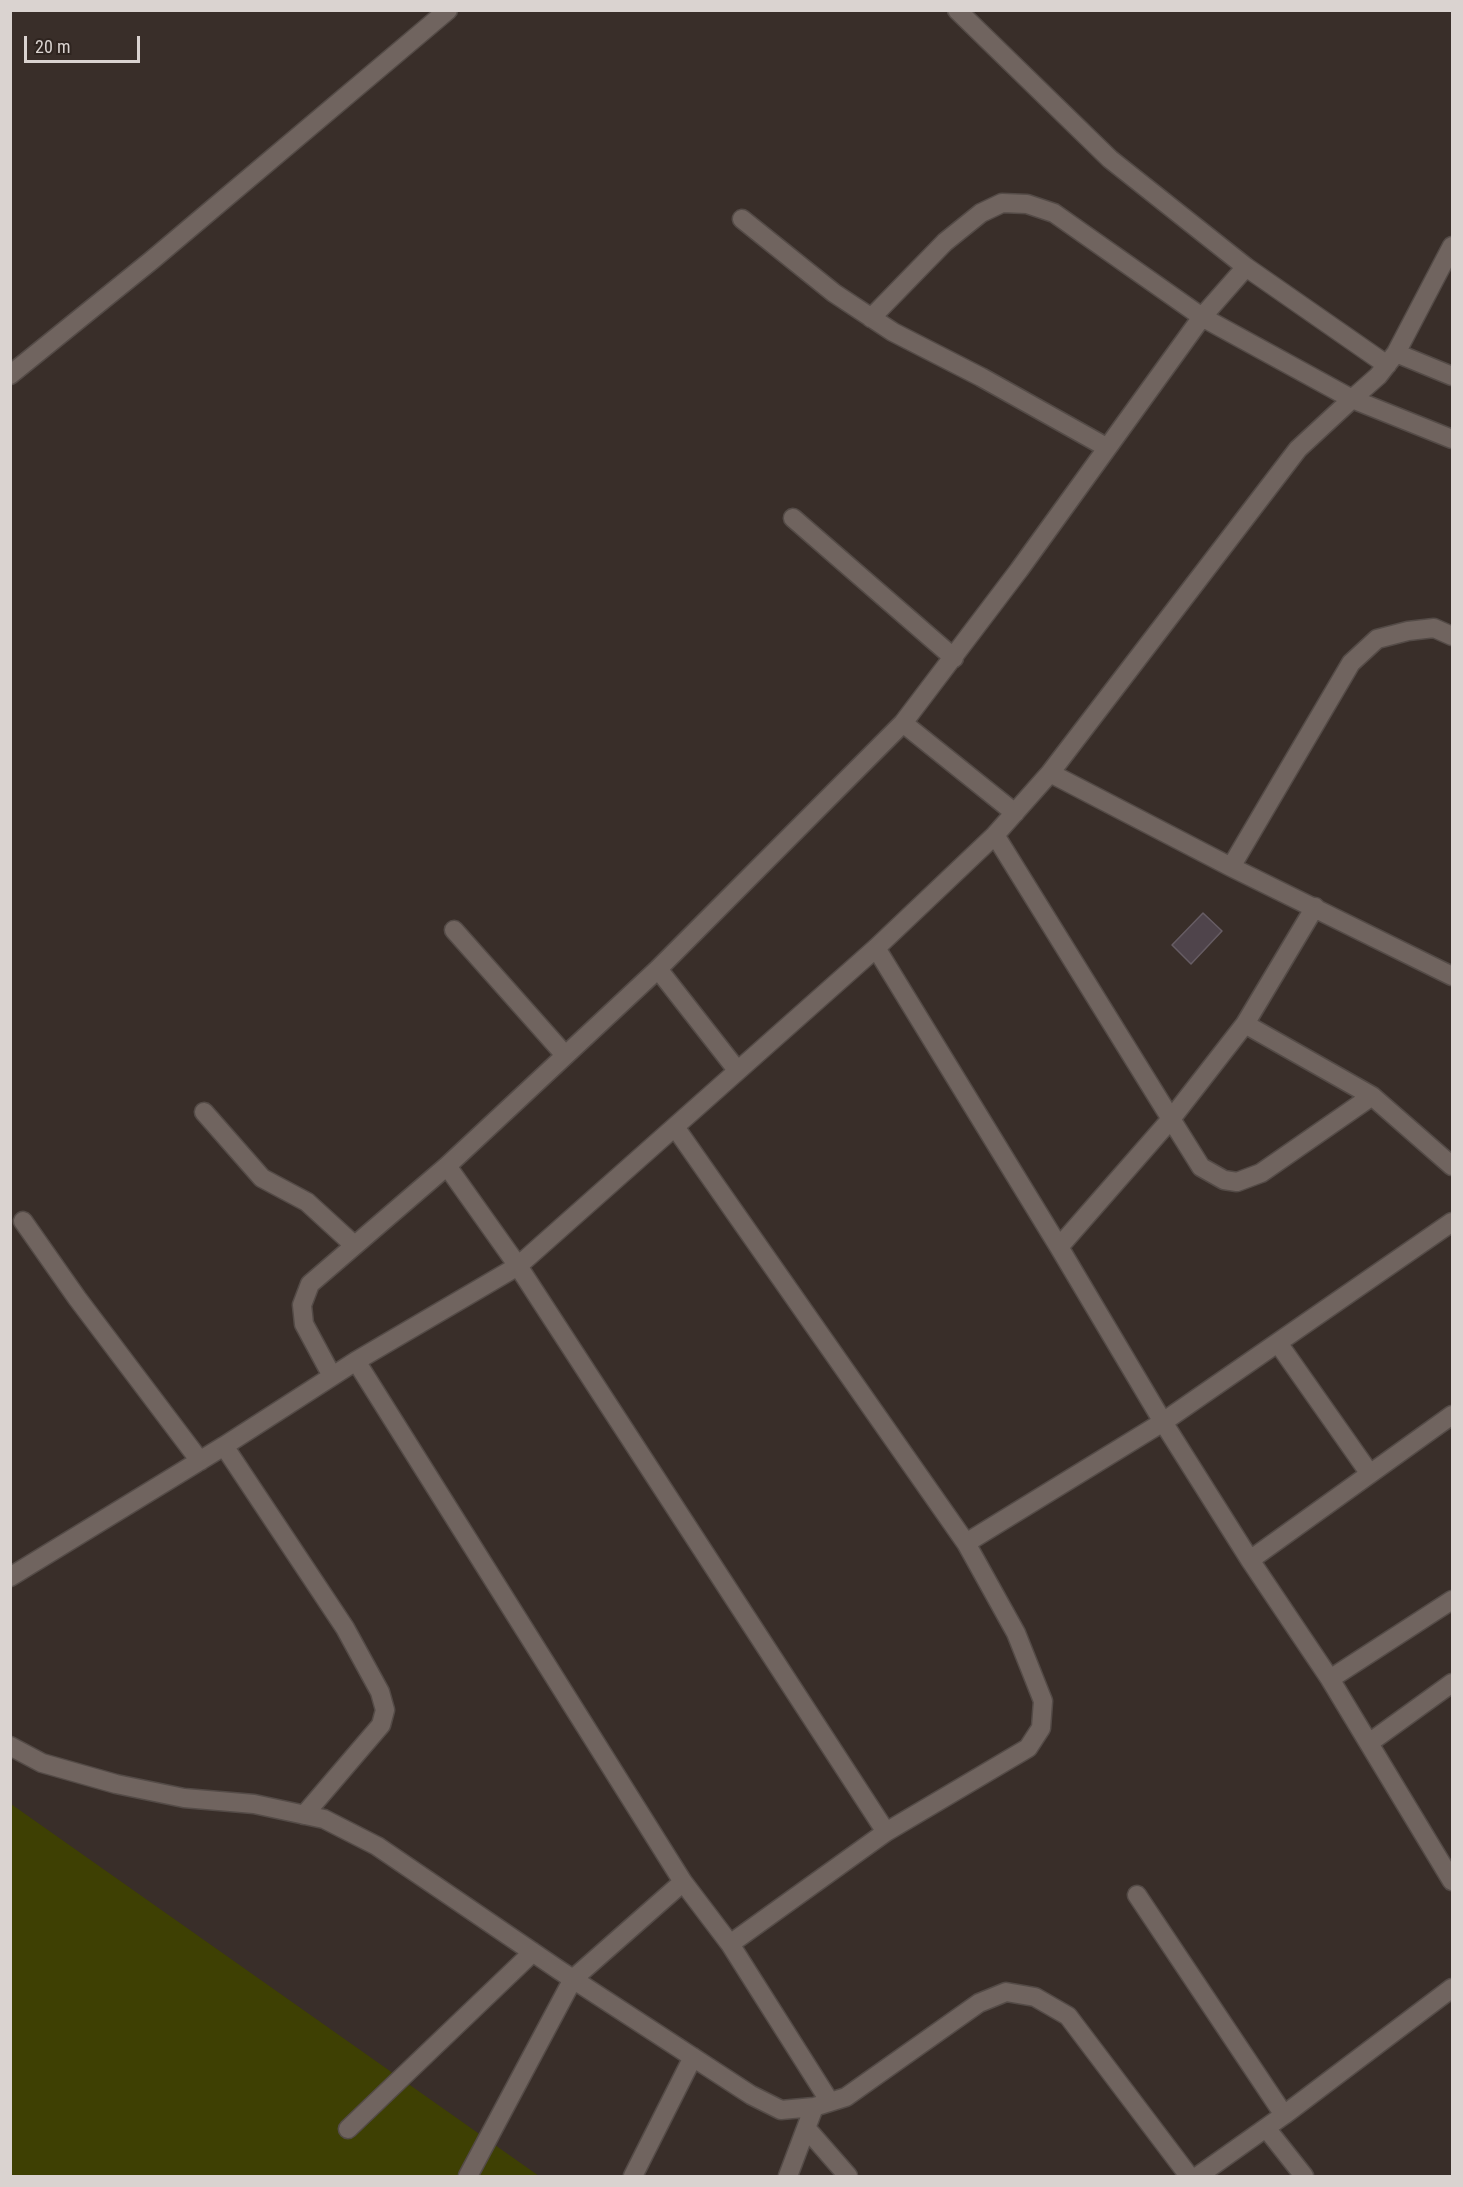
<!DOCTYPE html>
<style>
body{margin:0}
#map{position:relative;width:1463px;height:2187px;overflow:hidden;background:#392e29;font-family:"Roboto Condensed",sans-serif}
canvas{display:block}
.frame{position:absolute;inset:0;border:12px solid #dad3d0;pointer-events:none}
.scale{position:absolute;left:24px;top:36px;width:116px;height:27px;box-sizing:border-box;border:3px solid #dad3d0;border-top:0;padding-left:8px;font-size:18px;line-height:21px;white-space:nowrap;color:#dad3d0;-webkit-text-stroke:4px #2e241f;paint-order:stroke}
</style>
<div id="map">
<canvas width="1463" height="2187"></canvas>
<div class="frame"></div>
<div class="scale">20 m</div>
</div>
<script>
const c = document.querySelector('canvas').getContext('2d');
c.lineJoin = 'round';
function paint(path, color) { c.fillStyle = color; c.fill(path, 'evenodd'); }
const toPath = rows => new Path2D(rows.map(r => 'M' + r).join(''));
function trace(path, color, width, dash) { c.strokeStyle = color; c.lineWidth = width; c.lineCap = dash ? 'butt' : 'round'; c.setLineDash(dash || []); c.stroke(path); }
paint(toPath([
 [11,1804,539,2176,11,2176]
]), '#3e4003');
const building = toPath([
 [1203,913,1222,931,1191,964,1172,945,1203,913]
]);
paint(building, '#4f444b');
trace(building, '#675d64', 1.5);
const street = toPath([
 [957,10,1110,159,1246,267,1387,365],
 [742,219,834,293,893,332,981,377,1106,447],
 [871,318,945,242,981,213,1002,203,1027,204,1054,213,1202,317,1352,399,1378,376,1396,353,1452,246],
 [1396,353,1452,376],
 [10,375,152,260,448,10],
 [793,518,954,658],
 [903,723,1015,813],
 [1050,773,1231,867,1452,976],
 [995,835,1171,1119,1245,1024,1315,907],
 [1231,867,1351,663,1377,639,1408,631,1434,628,1452,636],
 [454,930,565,1055],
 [876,948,1059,1247,1163,1422,1250,1560,1330,1679,1452,1600],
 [658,969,737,1070],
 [1245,1024,1372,1096,1452,1166],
 [204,1112,262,1178,307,1202,354,1245],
 [675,1127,966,1543,1016,1633,1043,1701,1041,1728,1028,1748,886,1832,730,1944],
 [447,1166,518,1266,886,1832],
 [23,1221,77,1298,200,1461],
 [1059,1247,1171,1119,1201,1167,1224,1180,1237,1182,1261,1173,1372,1096],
 [1278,1343,1370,1474],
 [356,1361,683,1882,730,1944,830,2102],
 [332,1376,304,1324,302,1305,310,1284,447,1166,658,969,903,723,1019,570,1202,317,1246,267],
 [224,1446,345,1628,380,1692,385,1710,381,1725,304,1815],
 [966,1543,1163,1422,1452,1222],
 [1250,1560,1452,1415],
 [10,1577,224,1446,356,1361,518,1266,876,948,995,835,1050,773,1298,449,1352,399,1452,439],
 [1330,1679,1452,1881],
 [1369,1743,1452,1683],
 [10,1746,42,1763,116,1784,184,1798,254,1804,324,1819,377,1846,559,1970,751,2095,781,2110,814,2107,846,2097,979,2003,1006,1992,1035,1997,1068,2016,1189,2176],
 [1137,1895,1284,2115],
 [806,2128,848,2176],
 [1266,2128,1304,2176],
 [348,2129,533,1952],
 [468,2176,573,1979,683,1882],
 [633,2176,693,2057],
 [788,2176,814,2107],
 [1198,2176,1284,2115,1452,1988]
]);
trace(street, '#544b47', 21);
trace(street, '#70645f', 18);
</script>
